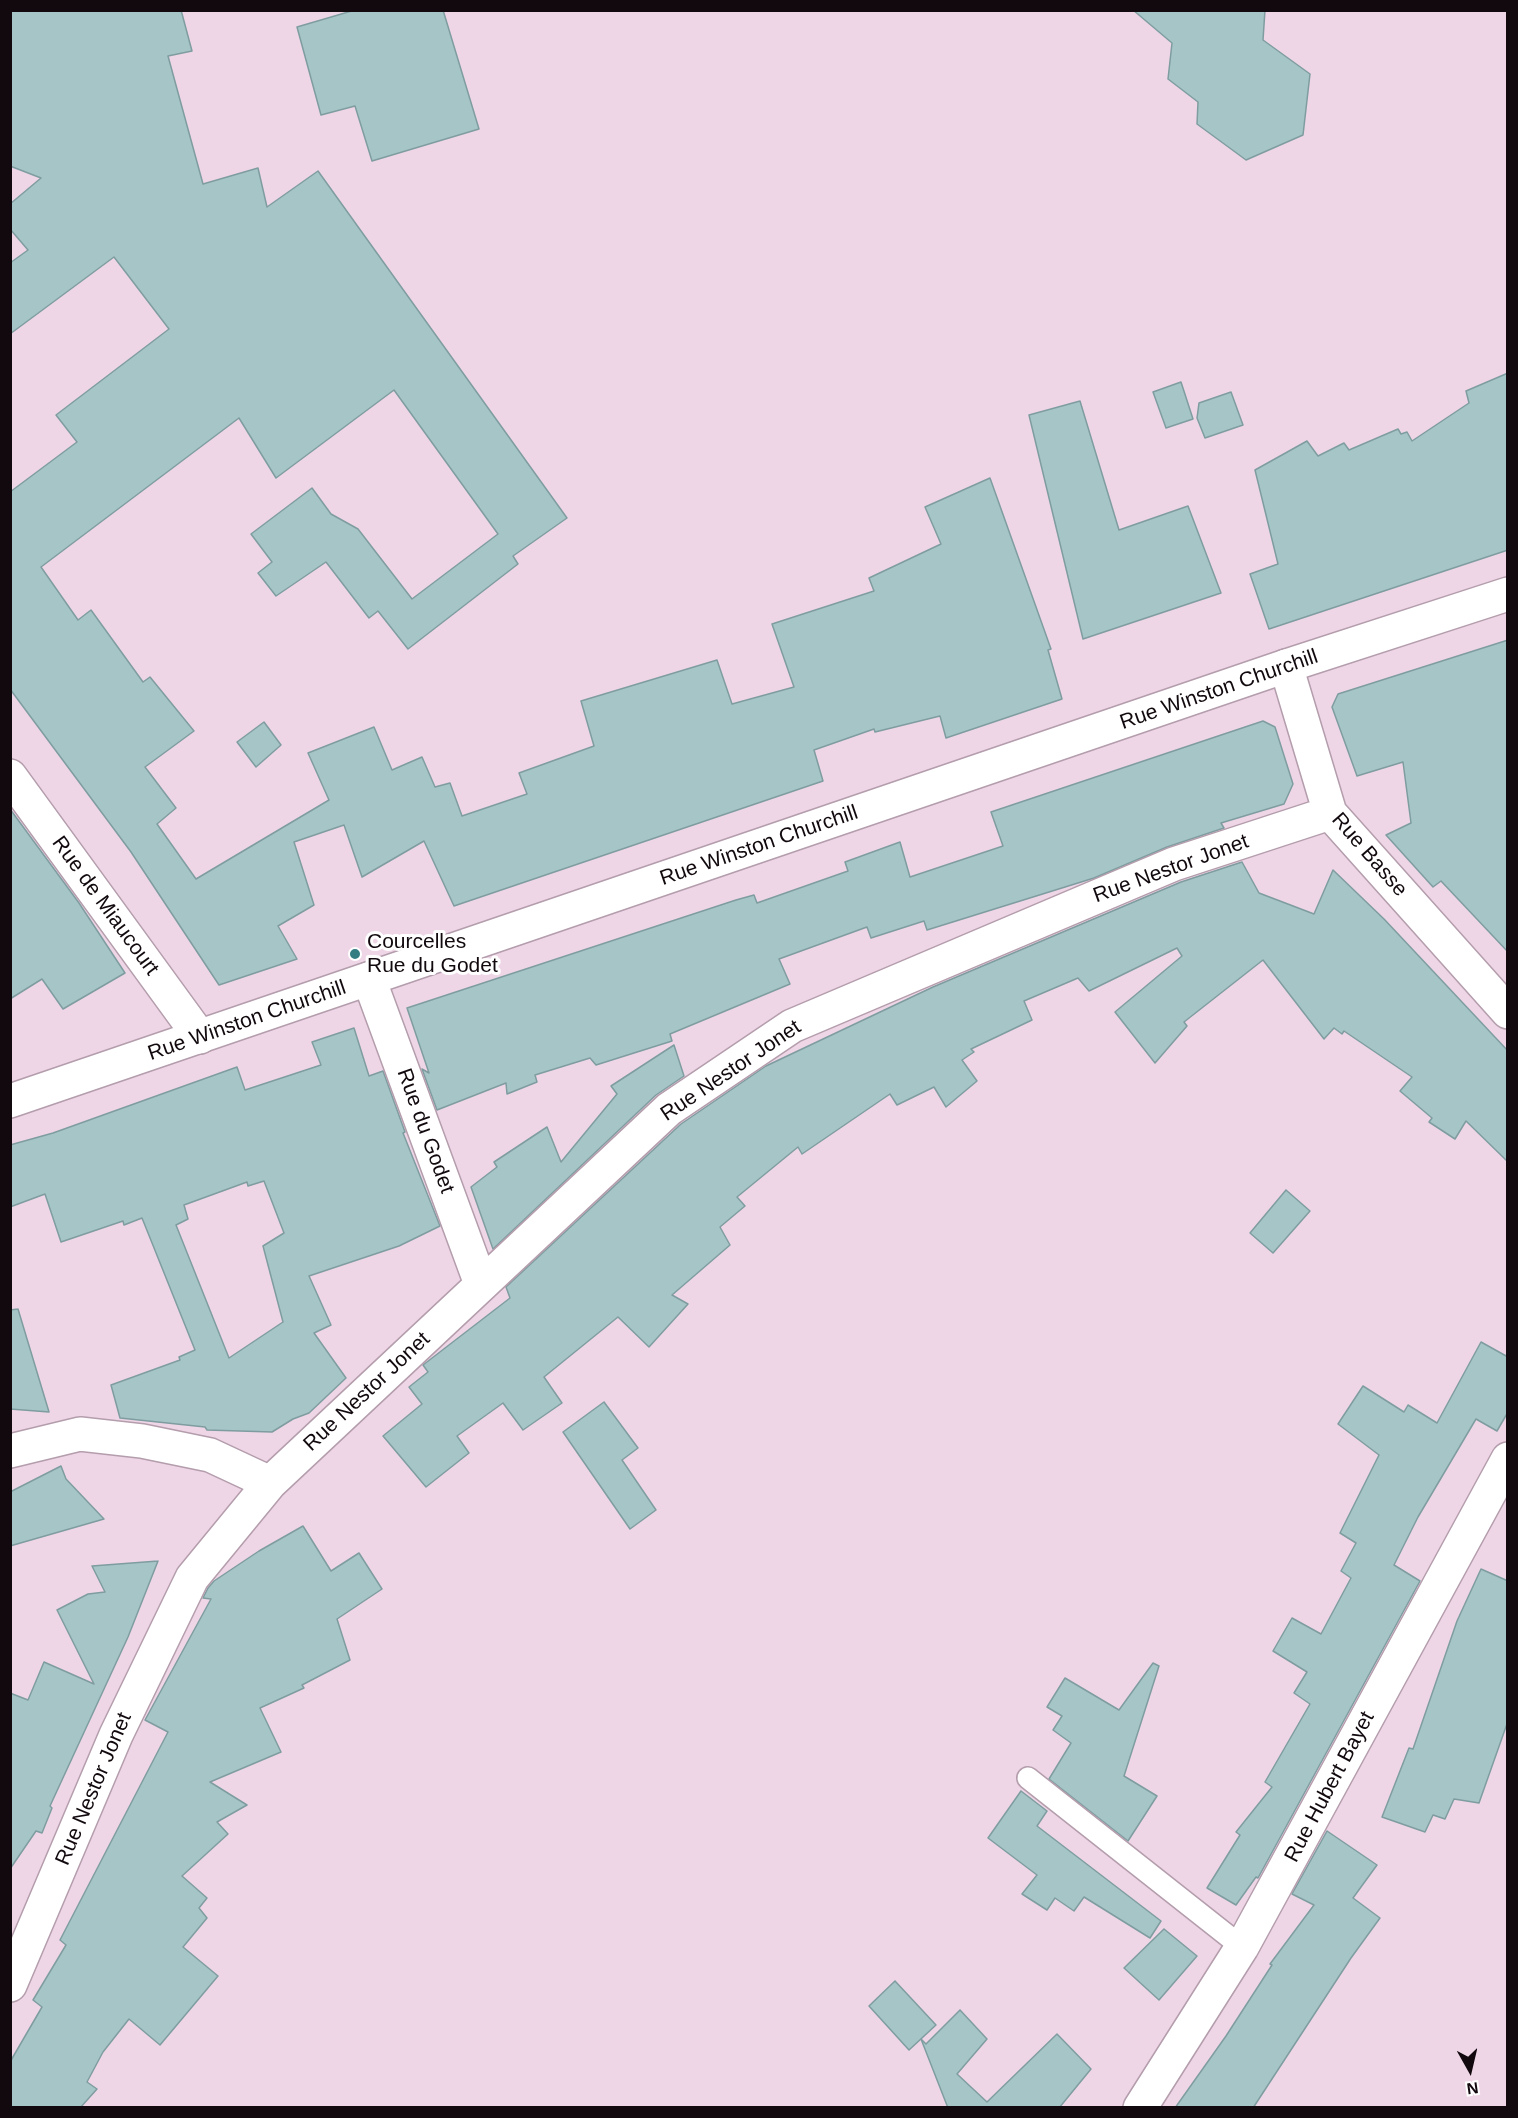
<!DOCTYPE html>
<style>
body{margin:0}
#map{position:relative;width:1518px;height:2118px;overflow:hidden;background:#eed6e6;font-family:Arial,sans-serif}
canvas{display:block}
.frame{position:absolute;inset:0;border:12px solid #11090e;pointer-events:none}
.north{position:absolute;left:1440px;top:2040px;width:60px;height:60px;-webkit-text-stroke:4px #fff;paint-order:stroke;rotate:172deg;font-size:16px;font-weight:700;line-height:24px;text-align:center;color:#11090e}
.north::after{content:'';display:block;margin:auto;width:21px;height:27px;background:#11090e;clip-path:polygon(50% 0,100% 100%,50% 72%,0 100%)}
</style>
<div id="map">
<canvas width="1518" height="2118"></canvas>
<div class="frame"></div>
<div class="north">N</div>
</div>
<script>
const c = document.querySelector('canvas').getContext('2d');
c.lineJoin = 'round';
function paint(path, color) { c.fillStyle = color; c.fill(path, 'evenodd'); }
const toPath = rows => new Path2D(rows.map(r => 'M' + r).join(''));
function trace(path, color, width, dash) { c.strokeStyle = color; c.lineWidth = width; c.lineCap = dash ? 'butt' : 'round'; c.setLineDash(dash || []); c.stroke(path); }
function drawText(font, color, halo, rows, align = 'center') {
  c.font = font + ' Arial,sans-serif'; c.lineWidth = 6; c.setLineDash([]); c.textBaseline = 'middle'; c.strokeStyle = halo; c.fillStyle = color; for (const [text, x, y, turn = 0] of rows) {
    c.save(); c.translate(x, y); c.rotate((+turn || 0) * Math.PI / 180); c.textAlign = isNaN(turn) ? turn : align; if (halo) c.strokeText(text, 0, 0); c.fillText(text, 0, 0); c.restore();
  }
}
const building = toPath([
 [10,10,181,10,192,51,168,56,203,184,258,168,267,207,318,171,567,518,513,556,518,564,408,649,378,611,369,618,326,562,276,596,258,573,272,562,251,534,312,488,331,514,358,529,412,599,498,534,394,390,276,478,239,418,41,567,78,620,91,610,143,682,150,677,194,731,145,767,176,808,157,824,196,879,329,800,308,753,374,727,392,770,422,757,435,787,450,783,462,816,527,794,519,773,594,746,581,701,717,660,732,704,794,687,772,624,874,591,869,578,941,544,925,507,990,478,1051,649,1048,650,1062,699,946,738,940,716,875,732,874,729,814,750,823,781,454,906,424,841,362,877,344,825,294,842,314,905,278,926,297,959,219,985,131,852,10,689,10,492,77,442,56,415,169,329,114,257,10,334,10,263,28,250,10,229,10,204,41,178,10,166,10,10],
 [355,10,443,10,479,129,372,161,355,106,321,115,297,27,355,10],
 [1133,10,1265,10,1263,40,1310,74,1303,135,1246,160,1197,124,1198,102,1168,79,1172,43,1133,10],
 [1508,373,1508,550,1269,629,1250,574,1278,564,1255,470,1307,441,1318,456,1344,443,1349,450,1398,429,1401,434,1407,432,1412,441,1469,403,1466,391,1508,373],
 [1181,382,1193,419,1166,428,1153,392,1181,382],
 [1231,392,1243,425,1205,438,1197,418,1199,403,1231,392],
 [1080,401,1119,530,1188,506,1221,593,1083,639,1029,415,1080,401],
 [1508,640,1508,952,1441,881,1433,887,1386,835,1411,823,1403,762,1357,776,1332,707,1338,694,1508,640],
 [1263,721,1275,727,1293,784,1284,804,1221,823,1224,828,1167,847,1094,878,927,930,924,921,871,938,867,927,779,959,790,984,670,1034,672,1041,596,1065,590,1058,535,1075,537,1082,507,1094,506,1083,437,1110,422,1069,429,1073,407,1008,736,900,754,895,757,903,848,871,845,862,900,842,910,877,1003,846,991,812,1263,721],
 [264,722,281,745,256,767,237,742,264,722],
 [10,809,79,903,125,973,63,1009,42,979,10,999,10,809],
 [1242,862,1259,893,1314,914,1333,870,1384,919,1508,1051,1508,1162,1466,1121,1455,1139,1429,1122,1432,1118,1400,1091,1412,1077,1344,1031,1342,1034,1334,1028,1324,1039,1263,960,1184,1022,1187,1026,1155,1063,1115,1012,1182,956,1177,948,1089,991,1078,978,1024,1001,1032,1020,971,1049,974,1052,962,1060,977,1081,946,1107,934,1087,897,1105,890,1094,802,1154,798,1147,737,1197,745,1206,720,1227,730,1245,672,1295,688,1304,649,1347,618,1317,544,1377,562,1403,523,1430,503,1403,457,1436,469,1453,426,1487,383,1436,422,1404,409,1387,428,1372,423,1365,510,1298,506,1287,681,1124,766,1066,933,987,1181,882,1242,862],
 [354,1028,369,1076,383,1071,405,1132,403,1133,440,1226,399,1246,309,1276,331,1325,314,1333,346,1378,309,1413,293,1419,272,1432,207,1430,205,1427,120,1418,111,1385,180,1360,179,1357,195,1350,142,1218,124,1225,123,1221,61,1242,45,1194,10,1207,10,1145,53,1133,237,1067,245,1090,321,1065,312,1042,354,1028],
 [264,1181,284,1233,263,1246,283,1322,229,1358,176,1225,188,1219,184,1205,247,1182,248,1186,264,1181],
 [674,1045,684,1076,656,1095,493,1249,471,1187,497,1167,494,1162,547,1127,561,1162,617,1094,611,1086,674,1045],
 [1286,1190,1310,1211,1273,1253,1250,1233,1286,1190],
 [18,1309,49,1412,10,1409,10,1310,18,1309],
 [1481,1342,1508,1357,1508,1412,1497,1431,1476,1419,1418,1517,1394,1565,1420,1581,1258,1878,1256,1877,1236,1905,1207,1888,1240,1835,1236,1832,1272,1787,1265,1782,1310,1704,1294,1693,1307,1672,1273,1651,1292,1618,1321,1634,1351,1578,1341,1571,1356,1543,1340,1533,1379,1455,1338,1424,1363,1386,1404,1412,1408,1405,1437,1423,1481,1342],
 [604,1402,638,1448,622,1460,656,1510,630,1529,563,1432,604,1402],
 [61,1466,66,1479,104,1519,10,1546,10,1492,61,1466],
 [303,1526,331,1571,359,1553,382,1589,337,1619,350,1660,302,1685,304,1688,260,1708,281,1752,210,1782,247,1805,217,1822,228,1834,182,1876,207,1898,199,1908,207,1918,183,1947,218,1976,160,2045,129,2019,103,2052,87,2082,97,2089,80,2108,10,2108,10,2062,42,2007,33,2000,66,1945,60,1940,168,1732,145,1720,211,1599,203,1598,208,1588,214,1581,259,1551,303,1526],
 [158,1561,128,1637,50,1806,52,1808,42,1833,36,1831,10,1869,10,1693,28,1700,44,1662,94,1684,57,1610,88,1594,105,1592,92,1566,158,1561],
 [1481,1569,1508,1581,1508,1721,1479,1803,1454,1799,1445,1819,1433,1815,1425,1832,1382,1817,1409,1748,1413,1749,1457,1621,1481,1569],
 [1153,1663,1159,1666,1124,1776,1157,1796,1128,1841,1049,1779,1071,1743,1053,1730,1062,1716,1047,1707,1065,1678,1119,1710,1153,1663],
 [1021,1791,1047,1811,1037,1826,1161,1921,1150,1938,1084,1897,1074,1911,1055,1898,1047,1910,1022,1894,1037,1875,988,1838,1021,1791],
 [1327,1831,1377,1865,1353,1898,1380,1918,1351,1958,1253,2108,1175,2108,1226,2036,1272,1965,1270,1964,1314,1905,1292,1894,1327,1831],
 [1164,1929,1197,1956,1159,2000,1124,1968,1164,1929],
 [895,1981,936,2025,909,2050,869,2006,895,1981],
 [960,2010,987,2039,957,2074,987,2102,1057,2034,1091,2069,1059,2108,948,2108,921,2039,926,2044,960,2010]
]);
paint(building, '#a6c5c7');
trace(building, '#7f9da0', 1.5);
const service = toPath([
 [1028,1778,1242,1947]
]);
const minor = toPath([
 [1286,666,1330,813,1508,1012],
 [10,776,200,1037],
 [369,979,481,1284],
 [10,1451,80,1434,142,1441,210,1455,270,1483],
 [10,1985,116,1735,192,1578,270,1483,669,1109,792,1026,1174,864,1330,813],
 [1140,2108,1242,1947,1508,1459]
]);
const secondary = toPath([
 [10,1101,1286,666,1508,594]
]);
trace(service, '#b49dac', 24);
trace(minor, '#b49dac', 36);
trace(secondary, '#b49dac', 36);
trace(service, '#fff', 21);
trace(minor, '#fff', 33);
trace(secondary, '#fff', 33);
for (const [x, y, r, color] of [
 [355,954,6,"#337c82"]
]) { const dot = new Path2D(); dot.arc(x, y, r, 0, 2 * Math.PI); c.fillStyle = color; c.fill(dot); trace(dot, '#fff', 2); }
drawText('21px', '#11090e', '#fff', [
 ["Rue Winston Churchill",1219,690,-19],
 ["Rue Winston Churchill",759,846,-19],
 ["Rue Basse",1369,855,49],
 ["Rue Nestor Jonet",1171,869,-20],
 ["Rue de Miaucourt",105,906,54],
 ["Rue Winston Churchill",247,1021,-19],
 ["Rue Nestor Jonet",731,1071,-34],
 ["Rue du Godet",425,1131,70],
 ["Rue Nestor Jonet",367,1392,-43],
 ["Rue Hubert Bayet",1330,1787,-62],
 ["Rue Nestor Jonet",94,1789,-67]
]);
drawText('21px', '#11090e', '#fff', [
 ["Courcelles",367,942],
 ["Rue du Godet",367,966]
], 'left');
</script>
